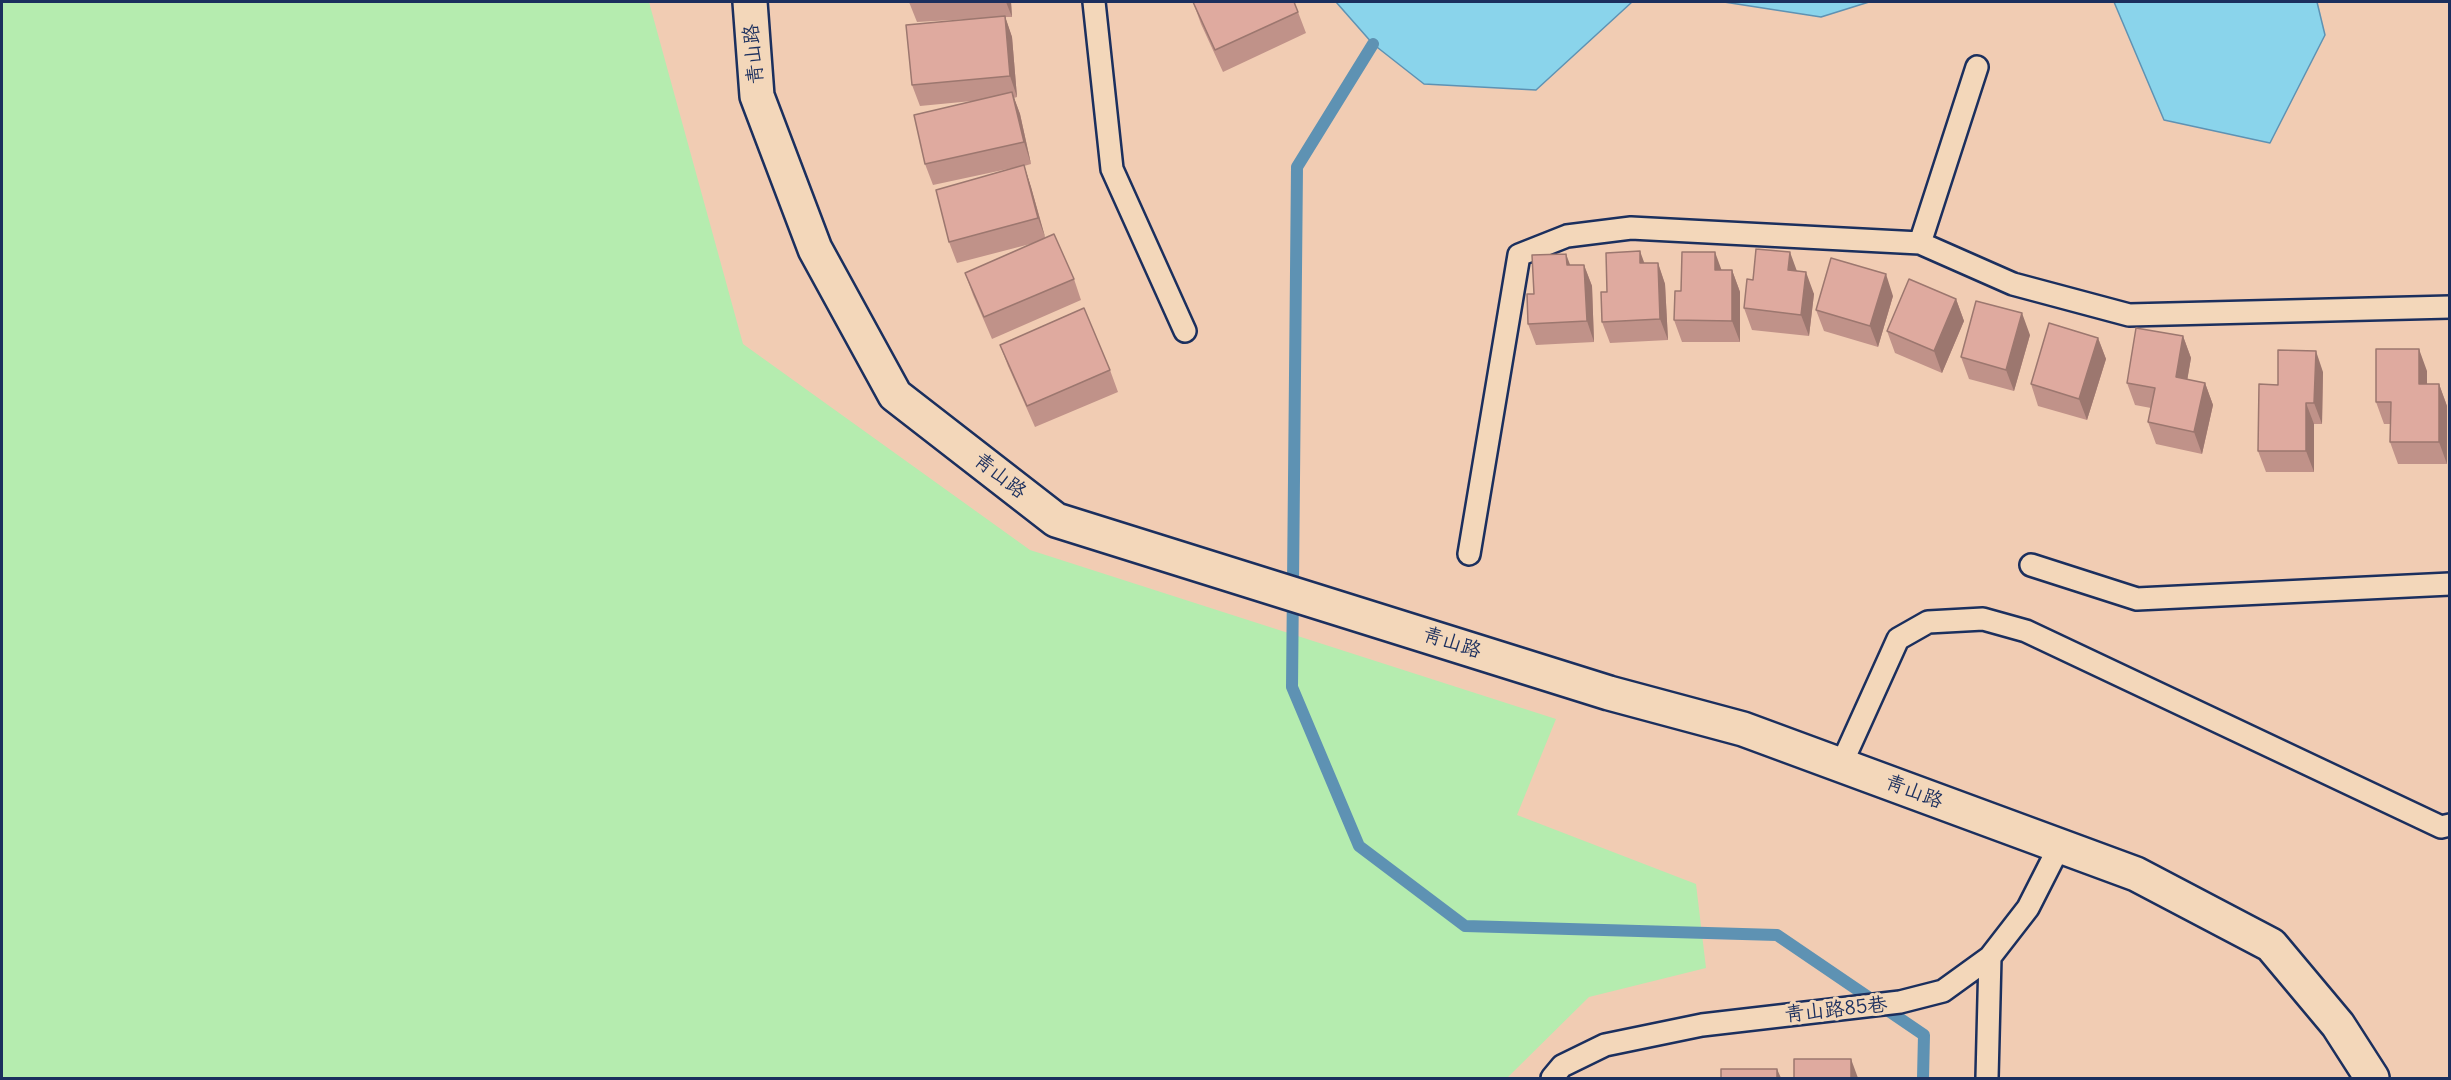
<!DOCTYPE html>
<meta charset="utf-8">
<style>
body{margin:0}
#map{position:relative;width:2451px;height:1080px;overflow:hidden;background:#f1ccb3;font-family:Delius,sans-serif}
canvas{display:block}
.frame{position:absolute;inset:0;border:3px solid #1b2f5e;pointer-events:none}
</style>
<div id="map">
<canvas width="2451" height="1080"></canvas>
<div class="frame"></div>
</div>
<script>
const c = document.querySelector('canvas').getContext('2d');
c.lineJoin = 'round';
function paint(path, color) { c.fillStyle = color; c.fill(path, 'evenodd'); }
const toPath = rows => new Path2D(rows.map(r => 'M' + r).join(''));
function trace(path, color, width, dash) { c.strokeStyle = color; c.lineWidth = width; c.lineCap = dash ? 'butt' : 'round'; c.setLineDash(dash || []); c.stroke(path); }
function drawText(font, color, halo, rows, align = 'center') {
  c.font = font + ' Delius,"LXGW WenKai TC",sans-serif'; c.lineWidth = 6; c.setLineDash([]); c.textBaseline = 'middle'; c.strokeStyle = halo; c.fillStyle = color; for (const [text, x, y, turn = 0] of rows) {
    c.save(); c.translate(x, y); c.rotate((+turn || 0) * Math.PI / 180); c.textAlign = isNaN(turn) ? turn : align; if (halo) c.strokeText(text, 0, 0); c.fillText(text, 0, 0); c.restore();
  }
}
paint(toPath([
 [2,2,649,2,743,344,1030,550,1556,719,1517,815,1696,884,1706,968,1589,997,1507,1078,2,1078]
]), '#b5ecaf');
const water = toPath([
 [1336,2,1632,2,1536,90,1424,84,1373,44,1336,2],
 [1724,2,1869,2,1821,17,1724,2],
 [2114,2,2317,2,2325,35,2270,143,2164,120,2114,2]
]);
paint(water, '#8ad4eb');
trace(water, '#5e92b3', 1.5);
trace(toPath([
 [1373,44,1297,167,1292,687,1359,846,1465,926,1777,935,1924,1035,1923,1078]
]), '#5e92b3', 12);
const lane = toPath([
 [1094,2,1112,169,1185,331],
 [1920,243,1977,67],
 [1469,554,1519,255,1567,236,1631,228,1920,243,2013,284,2129,315,2450,307],
 [2031,565,2137,599,2450,584],
 [1841,765,1898,639,1928,622,1983,619,2026,631,2441,827,2450,825],
 [1552,1078,1562,1066,1605,1045,1702,1025,1900,1002,1943,991,1990,957,2028,908,2059,847],
 [1987,1078,1990,957]
]);
const street = toPath([
 [750,2,757,96,815,249,895,395,1056,520,1609,693,1743,729,2136,874,2271,945,2338,1025,2372,1078]
]);
trace(lane, '#1b2f5e', 26);
trace(street, '#1b2f5e', 38);
trace(lane, '#f3d7ba', 21);
trace(street, '#f3d7ba', 33);
paint(toPath([
 [909,2,1011,2,1012,17,1005,17,1012,37,1017,97,1014,98,1020,114,1031,164,1024,166,1031,187,1045,238,1074,279,1081,300,992,339,973,295,965,273,1034,243,957,263,949,242,1017,167,933,185,925,164,972,101,920,106,912,85,971,19,917,22],
 [1193,2,1298,12,1306,33,1223,72,1201,24],
 [1644,263,1658,263,1665,284,1668,340,1610,343,1602,322,1607,292],
 [1571,265,1584,265,1592,286,1594,342,1536,345,1528,324,1534,294],
 [1722,270,1732,270,1740,292,1740,342,1682,342,1674,320,1681,291],
 [1797,271,1814,294,1809,336,1752,330,1744,308,1753,280],
 [1893,296,1878,347,1824,331,1816,310],
 [1956,299,1964,321,1942,373,1895,353,1887,331],
 [2030,335,2014,391,1969,379,1961,357],
 [2183,336,2191,358,2187,380,2205,383,2213,405,2202,454,2156,444,2148,422,2151,408,2135,405,2127,383],
 [2098,338,2106,359,2087,420,2038,406,2031,384],
 [1000,345,1110,370,1118,392,1035,427,1008,366],
 [2427,371,2427,384,2439,384,2447,406,2447,464,2398,464,2390,442,2391,424,2384,424,2376,402],
 [2323,372,2322,424,2314,424,2314,472,2266,472,2258,451]
]), '#c09289');
paint(toPath([
 [1006,2,1011,2,1012,17],
 [1005,16,1012,37,1017,97,1010,76],
 [1012,92,1020,114,1031,164,1024,142],
 [1024,165,1031,187,1046,240,1038,218],
 [1640,251,1648,273,1640,263],
 [1715,252,1723,274,1715,270],
 [1790,252,1798,274,1788,270],
 [1566,254,1574,275,1567,265],
 [1658,263,1665,284,1668,340,1660,319],
 [1584,265,1592,286,1594,342,1587,321],
 [1732,270,1740,292,1740,342,1732,321],
 [1806,272,1814,294,1809,336,1801,315],
 [1886,274,1893,296,1878,347,1870,326],
 [1956,299,1964,321,1942,373,1934,351],
 [2022,313,2030,335,2014,391,2006,370],
 [2183,336,2191,358,2184,399,2176,377],
 [2098,338,2106,359,2087,420,2079,399],
 [2419,349,2427,371,2427,406,2419,384],
 [2316,351,2323,372,2322,424,2314,403],
 [2205,383,2213,405,2202,454,2194,432],
 [2439,384,2447,406,2447,464,2439,442],
 [2306,403,2314,424,2314,472,2306,451],
 [1851,1059,1858,1078,1851,1078],
 [1777,1069,1781,1078,1777,1078]
]), '#9c776f');
const building = toPath([
 [1193,2,1294,2,1298,12,1215,50,1193,2],
 [1005,16,1010,76,912,85,906,25,1005,16],
 [1012,92,1024,142,925,164,914,115,1012,92],
 [1024,165,1038,218,949,242,936,190,1024,165],
 [1054,234,1074,279,984,317,965,273,1054,234],
 [1756,249,1790,252,1788,270,1806,272,1801,315,1744,308,1747,279,1753,280,1756,249],
 [1640,251,1640,263,1658,263,1660,319,1602,322,1601,292,1607,292,1606,253,1640,251],
 [1682,252,1715,252,1715,270,1732,270,1732,321,1674,320,1675,291,1681,291,1682,252],
 [1566,254,1567,265,1584,265,1587,321,1528,324,1527,294,1534,294,1532,255,1566,254],
 [1831,258,1886,274,1870,326,1816,310,1831,258],
 [1909,279,1956,299,1934,351,1887,331,1909,279],
 [1976,301,2022,313,2006,370,1961,357,1976,301],
 [1084,308,1110,370,1027,406,1000,345,1084,308],
 [2049,323,2098,338,2079,399,2031,384,2049,323],
 [2136,328,2183,336,2176,377,2205,383,2194,432,2148,422,2155,388,2127,383,2136,328],
 [2376,349,2419,349,2419,384,2439,384,2439,442,2390,442,2391,402,2376,402,2376,349],
 [2278,350,2316,351,2314,403,2306,403,2306,451,2258,451,2259,384,2278,385,2278,350],
 [1794,1059,1851,1059,1851,1078,1794,1078,1794,1059],
 [1721,1069,1777,1069,1777,1078,1721,1078,1721,1069]
]);
paint(building, '#dfaa9f');
trace(building, '#9c776f', 1.5);
drawText('20px', '#1b2f5e', '#f3d7ba', [
 ["青山路",754,54,-95],
 ["青山路",1000,476,38],
 ["青山路",1452,643,18],
 ["青山路",1914,792,21],
 ["青山路85巷",1836,1010,-6]
]);
</script>
